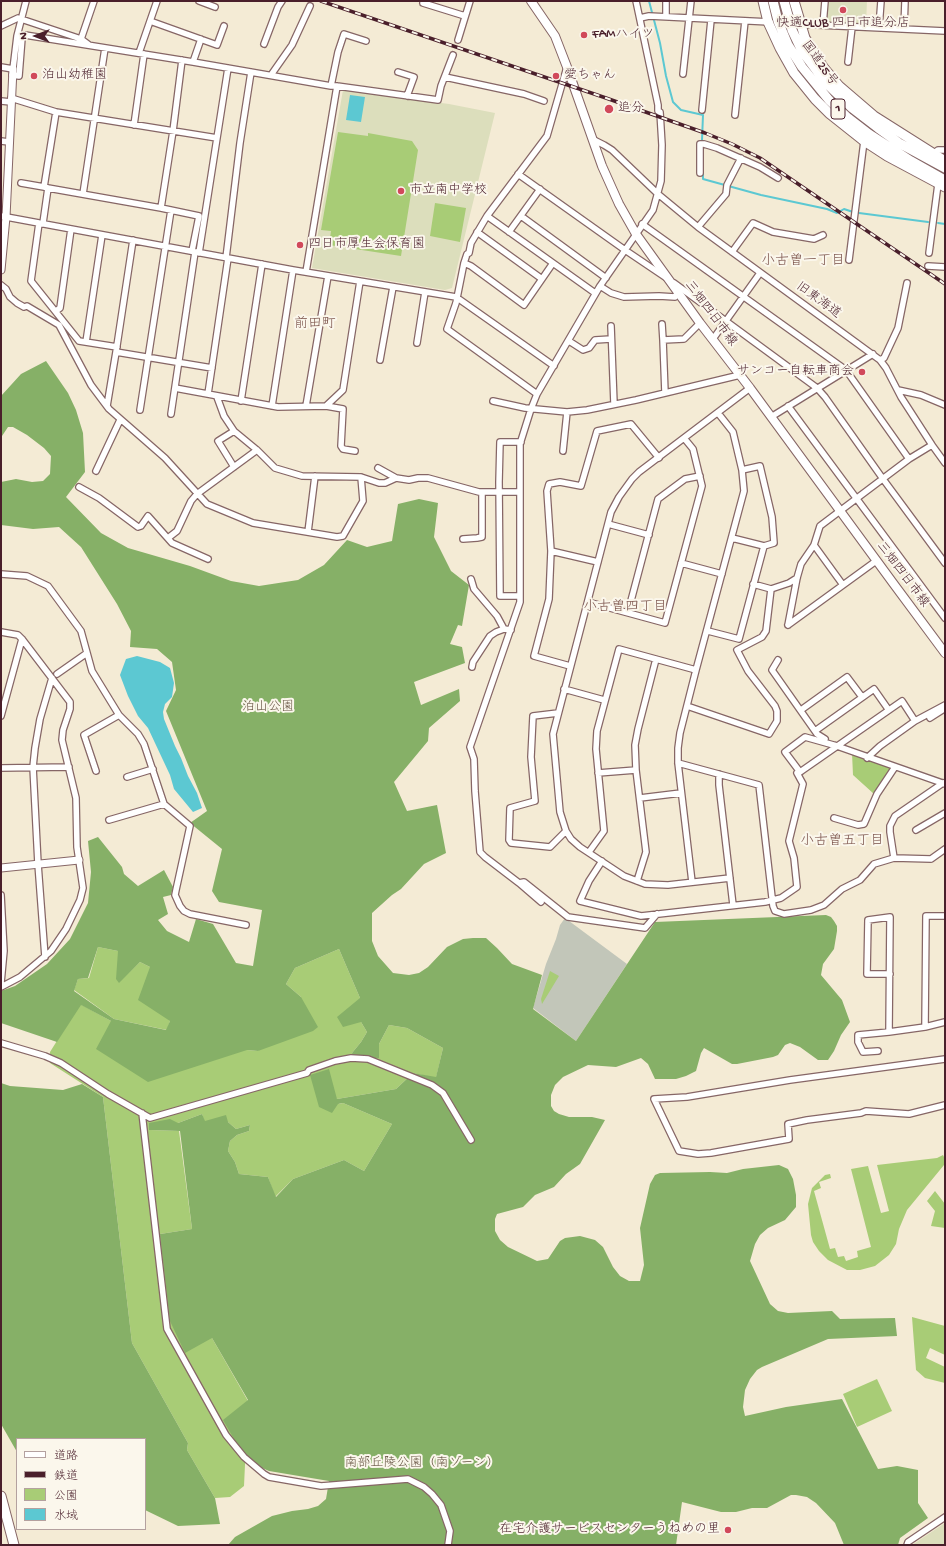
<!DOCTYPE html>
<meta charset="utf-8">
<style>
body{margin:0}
#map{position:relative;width:946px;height:1546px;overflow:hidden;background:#f4ebd5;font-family:"Gochi Hand","Klee One",sans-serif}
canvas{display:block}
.frame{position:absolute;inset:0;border:2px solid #4a1f2b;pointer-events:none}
.legend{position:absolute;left:16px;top:1438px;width:130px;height:92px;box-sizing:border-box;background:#fbf7ec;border:1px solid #b4a19f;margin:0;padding:5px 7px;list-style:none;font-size:12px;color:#4a1f2b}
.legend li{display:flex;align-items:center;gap:8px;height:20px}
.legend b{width:20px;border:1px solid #b4a19f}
.north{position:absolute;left:16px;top:16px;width:40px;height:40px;-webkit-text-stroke:3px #fbf7ec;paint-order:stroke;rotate:270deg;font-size:11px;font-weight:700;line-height:16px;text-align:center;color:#4a1f2b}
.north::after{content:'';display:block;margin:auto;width:14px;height:18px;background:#4a1f2b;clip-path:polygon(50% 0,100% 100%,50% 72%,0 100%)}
</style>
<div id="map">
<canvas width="946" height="1546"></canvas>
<div class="frame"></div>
<ul class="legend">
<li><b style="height:5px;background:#fff"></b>道路</li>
<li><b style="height:5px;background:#4a1f2b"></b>鉄道</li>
<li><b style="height:11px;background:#a8cc76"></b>公園</li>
<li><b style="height:11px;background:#5cc8d2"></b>水域</li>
</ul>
<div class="north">N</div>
</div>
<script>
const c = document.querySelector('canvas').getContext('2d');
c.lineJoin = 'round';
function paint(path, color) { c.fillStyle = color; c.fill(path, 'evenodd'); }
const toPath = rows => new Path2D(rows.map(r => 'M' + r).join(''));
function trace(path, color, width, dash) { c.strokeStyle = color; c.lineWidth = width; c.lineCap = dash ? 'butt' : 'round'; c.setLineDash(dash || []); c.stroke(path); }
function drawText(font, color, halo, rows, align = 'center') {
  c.font = font + ' "Gochi Hand","Klee One",sans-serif'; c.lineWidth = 4; c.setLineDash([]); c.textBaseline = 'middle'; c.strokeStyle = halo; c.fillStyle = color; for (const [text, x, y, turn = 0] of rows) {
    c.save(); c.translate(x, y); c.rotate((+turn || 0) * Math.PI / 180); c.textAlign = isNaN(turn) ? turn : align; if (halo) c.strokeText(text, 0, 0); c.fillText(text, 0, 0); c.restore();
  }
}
paint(toPath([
 [827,1,867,1,866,24,826,22],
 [343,90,449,104,495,113,452,288,445,290,312,268],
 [945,1523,945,1545,912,1545]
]), '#dcdebc');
paint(toPath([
 [565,918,627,964,576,1041,533,1008,546,964,556,939,560,925]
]), '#c2c6b9');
paint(toPath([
 [338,132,368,136,368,133,412,141,418,150,401,256,329,245,331,231,321,230],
 [435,203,466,208,460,242,430,236],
 [852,753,893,769,874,794,853,775],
 [98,947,118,951,119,982,140,962,150,967,170,1021,167,1030,114,1019,74,990,78,979,89,978],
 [339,949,360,998,361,1022,367,1032,361,1042,352,1053,378,1058,379,1044,389,1025,407,1028,443,1048,436,1078,413,1073,396,1089,337,1099,310,1075,339,1104,343,1103,392,1124,364,1171,344,1160,293,1179,275,1197,268,1177,239,1174,235,1162,228,1151,230,1141,237,1135,249,1131,250,1125,236,1129,228,1122,204,1121,202,1114,178,1123,149,1123,150,1130,179,1131,192,1229,160,1234,212,1338,248,1401,244,1486,230,1497,215,1498,187,1450,188,1443,132,1343,103,1097,50,1063,50,1052,80,1004,111,1021,247,1050,258,1051,301,997,286,984,295,968],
 [550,971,559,976,542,1004,541,999],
 [943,1155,945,1159,944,1165,907,1210,899,1229,896,1244,889,1255,875,1266,860,1270,847,1270,828,1260,819,1251,813,1242,811,1235,808,1204,812,1188,825,1175,830,1174,831,1178,819,1182,821,1188,814,1191,830,1249,835,1248,838,1257,844,1256,846,1261,858,1257,857,1251,871,1247,851,1169,868,1166,881,1213,889,1211,877,1165,937,1158],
 [935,1191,945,1204,945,1228,931,1226,935,1211,927,1201],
 [912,1317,945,1326,945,1355,930,1348,926,1358,945,1367,945,1383,925,1378,916,1370],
 [877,1379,892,1411,857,1427,843,1394]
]), '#a8cc76');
paint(toPath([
 [46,361,68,393,76,410,83,433,85,472,66,497,101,533,128,548,190,566,231,581,259,586,298,580,324,565,347,540,367,547,392,541,398,504,419,499,438,503,434,537,451,571,469,585,462,626,458,625,450,644,462,647,465,663,414,682,421,705,459,689,460,701,429,728,428,741,394,782,407,811,437,805,446,853,424,864,401,889,392,895,372,913,372,941,378,956,393,973,409,975,419,973,428,967,447,947,463,939,473,938,486,938,497,948,512,964,542,975,533,1009,576,1041,655,922,826,915,831,917,834,921,837,926,837,931,834,949,823,964,821,975,842,1000,850,1022,841,1035,834,1051,828,1060,818,1060,800,1047,790,1043,785,1045,778,1055,773,1057,737,1064,732,1064,704,1048,701,1053,696,1071,686,1076,676,1079,655,1079,648,1064,641,1058,616,1067,588,1065,563,1077,555,1085,551,1095,551,1106,554,1111,559,1114,569,1117,592,1117,605,1120,580,1164,566,1174,554,1187,535,1195,523,1207,497,1214,495,1219,495,1231,500,1240,508,1247,537,1261,548,1259,560,1241,565,1238,580,1236,595,1240,603,1247,613,1267,620,1276,629,1281,640,1281,644,1265,640,1228,650,1184,655,1175,660,1173,710,1172,727,1173,743,1169,779,1165,788,1169,793,1179,796,1195,796,1207,785,1220,768,1228,760,1235,755,1244,750,1261,770,1304,778,1311,788,1313,832,1311,840,1319,895,1318,897,1336,828,1339,762,1367,757,1370,750,1379,745,1390,743,1407,745,1416,786,1407,842,1399,878,1469,897,1466,918,1470,918,1503,928,1518,900,1538,898,1545,844,1545,835,1523,816,1503,807,1497,796,1495,791,1495,767,1508,752,1508,736,1512,721,1512,682,1502,676,1545,228,1545,235,1537,272,1516,292,1511,308,1509,318,1506,326,1499,329,1481,269,1471,260,1467,245,1458,223,1420,248,1400,212,1338,185,1353,170,1321,160,1234,192,1229,180,1131,149,1130,149,1123,170,1119,178,1123,202,1114,205,1121,226,1115,228,1122,236,1129,250,1125,249,1131,237,1135,230,1141,228,1151,235,1162,239,1174,268,1177,276,1197,293,1179,344,1160,364,1171,392,1124,343,1103,338,1104,332,1113,319,1107,310,1075,329,1069,337,1099,396,1089,413,1073,436,1077,443,1048,407,1028,389,1025,379,1044,379,1058,354,1058,352,1053,361,1042,367,1032,361,1022,343,1027,337,1017,360,998,339,949,295,968,286,984,301,997,318,1027,313,1031,258,1051,247,1050,148,1082,96,1049,111,1021,81,1005,57,1042,1,1023,1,991,15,986,47,964,70,939,88,903,91,872,88,841,98,837,122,867,124,874,138,886,164,870,173,887,171,895,163,897,168,914,158,920,167,931,189,942,196,919,213,924,236,963,253,966,262,910,219,902,212,891,222,849,190,823,207,811,166,711,176,690,172,662,157,649,130,647,131,631,117,604,81,547,59,527,33,529,1,525,1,482,16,479,32,482,43,481,50,474,51,456,44,448,27,435,13,427,8,427,2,436,1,447,1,396,21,374],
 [98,947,118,951,116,979,119,983,140,962,150,967,138,1000,170,1021,166,1030,114,1019,74,991,78,979,88,978],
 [1,1083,10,1086,63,1090,82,1084,103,1097,132,1343,188,1443,187,1450,215,1498,220,1524,178,1526,145,1510,145,1439,17,1439,17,1452,1,1424]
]), '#86b067');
paint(toPath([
 [350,95,365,97,361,122,346,120],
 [137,656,160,662,170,668,174,683,172,697,165,704,163,712,164,719,175,746,181,758,188,776,197,793,202,808,193,812,174,789,170,775,155,743,148,728,138,716,128,696,120,675,126,659]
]), '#5cc8d2');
trace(toPath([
 [649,1,660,43,666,76,673,102,681,110,703,115,702,140],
 [703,171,703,179,761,195,827,209,837,213,844,209,853,212],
 [859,213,928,222],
 [938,223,945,224]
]), '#5cc8d2', 2);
const minor = toPath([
 [199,1,215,7],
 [636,1,658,105,658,111,660,112,662,145,661,181,653,210,600,286,537,394,531,409,520,444,520,602,470,747,474,759,475,791,480,852,485,857,519,883,524,882,568,917,645,928,657,914],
 [666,1,666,17],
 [423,3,465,16],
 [640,18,649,16,770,22],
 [150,21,217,45,224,26],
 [796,24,945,31],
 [823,25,825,1],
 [1,26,18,18,81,39,89,45],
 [879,28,881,1],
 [904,29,905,1],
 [81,39,94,1],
 [458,40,470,1],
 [264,44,278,7,282,1],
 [139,53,157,1],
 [193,62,201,39],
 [848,62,852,27],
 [1,67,13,69,17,36,26,1],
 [398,72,414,77,407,96],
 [683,74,691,1],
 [12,75,19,76,22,38,25,35,193,62,331,86,337,86,438,100,441,86,453,55],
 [271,75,292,45,310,6],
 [445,77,524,94,544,101],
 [331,86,338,52,344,34,366,41],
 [11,98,56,112,217,138,228,68],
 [1,101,11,102],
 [702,110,711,20],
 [735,115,745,21],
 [134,125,144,54],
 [592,139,604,145,612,150,658,194,698,227,880,360,886,368,901,397,932,445,945,463],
 [1,141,9,142],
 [933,154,938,150,945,150],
 [700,173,700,144,704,144,717,148,760,167,778,178],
 [518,174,625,250,665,277],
 [21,183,44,187],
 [48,188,44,187,56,112],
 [83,194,105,48],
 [161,208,173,131,182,60],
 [1,216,293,270,456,297,554,366],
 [487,216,595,293],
 [521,216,606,278],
 [39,223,31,281,79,341,117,347],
 [43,223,48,188,161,208,199,216,192,251],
 [642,224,846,370,909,459],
 [698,227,726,194,727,185,741,158],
 [477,232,542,279],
 [509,232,540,189],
 [133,240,116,352,212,368],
 [732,252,753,223,773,232,814,239,823,235],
 [199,253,217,138],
 [929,253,938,184],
 [226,258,240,143,251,72],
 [849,260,864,141],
 [464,263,471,266,524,305,553,263],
 [928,266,945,267],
 [306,272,337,86],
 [674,283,817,388,825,397,883,479,945,563],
 [1,285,6,289,10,297,17,303,24,307,27,306,59,325,91,385,109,409,165,458,207,504,253,523,337,537,343,536,363,501,361,477],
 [600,286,611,293,624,297,659,296,675,297,678,292],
 [56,311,60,308,71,229],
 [662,324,663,340],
 [611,326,614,404],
 [713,339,760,273],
 [569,341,583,350,589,348,595,340,611,339],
 [86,342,102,235],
 [417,343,425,292],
 [380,360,393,287],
 [880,360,884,358,898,328,907,283],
 [175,388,278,407,326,406,343,390,360,281],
 [898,390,921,395,945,405],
 [665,393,663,340,684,339,700,323],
 [208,394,228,258],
 [537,394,447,329,456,303,464,263,467,254,469,253,471,243,487,216,547,136,567,67],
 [217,397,224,416,234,431,257,450,275,468,302,476,361,477,379,483,385,483,396,478,409,480,418,478,428,478,479,492,520,492],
 [241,401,262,264],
 [493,401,525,408,567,412,587,410,636,400,740,375],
 [107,406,116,352],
 [272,406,293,270],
 [306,406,328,276],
 [326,406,343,409,341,446,343,449,355,451],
 [788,406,945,618],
 [140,410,171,210],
 [171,414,195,252],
 [771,417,873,354],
 [234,431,218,441,234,467],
 [563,451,567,412],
 [378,468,396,478],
 [96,471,120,420],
 [79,487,99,498,138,527,141,526,148,516,172,543,208,559],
 [608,524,649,535],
 [308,532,315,476],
 [168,538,177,531,191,501,197,494,257,450],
 [732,538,764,546,774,543,772,517,760,466,742,470],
 [463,539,477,538,482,537,482,492],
 [814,545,843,585],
 [551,551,598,562],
 [681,563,722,574],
 [1,574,27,576,48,586,81,631,92,671,119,715,138,734,144,744,164,804,190,826,176,890,175,895,180,906,184,911,190,914,246,925],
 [471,579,474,589,497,616,504,629,511,630],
 [771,589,789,583,797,578],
 [520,596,500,596,499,482,500,442,521,442],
 [588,602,665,623,702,486,693,449,684,438],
 [628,612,658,499,685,479,700,476],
 [788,625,797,578,801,564,814,545,820,526,909,459,932,445],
 [788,625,876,561],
 [708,631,739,639,764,546],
 [1,632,18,635,22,639,70,702,70,709,63,730,62,740,76,798,77,847,83,888,80,900,66,929,51,951,20,977,1,987],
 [778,660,772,670,817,734,825,739],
 [570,666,534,656,549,599,551,551,547,491,549,484,560,482,581,486,597,431,631,424,659,458],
 [472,667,473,662,490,636,496,632,504,629],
 [57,674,87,653],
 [564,689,604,700],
 [687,706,769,734,777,721,777,711,775,706,748,671,737,650,762,637,766,631,771,589,753,584],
 [801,710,847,677,862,697],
 [558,713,533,716,531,757,535,801,510,808,509,840,511,843,550,847,566,831],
 [1,716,22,639],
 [930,718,944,709,945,709],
 [815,731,874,689,888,709],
 [834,745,945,784],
 [867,758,880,746,915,721,945,705],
 [678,763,759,785,773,906,775,911,784,914,811,910,824,905,842,889,860,880,874,864,894,858,931,859,945,849],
 [1,768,69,767],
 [96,771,84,735,119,715],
 [800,772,902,701,915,721],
 [598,773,636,770],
 [719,774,719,785,733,905],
 [127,777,153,769],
 [640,798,681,793],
 [834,818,858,825,864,824,877,794,895,767],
 [109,820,164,804],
 [916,830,945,813],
 [589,852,604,831,596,749,597,731,619,649,696,670],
 [894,858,890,832,890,826,895,816,943,783],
 [602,861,589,881,580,901,641,916,765,902,781,898,797,887,794,858,789,841,803,784,797,773,800,772,785,752,805,737,837,746],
 [730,878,668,885,645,884,624,876,580,847,571,839,566,831,560,812,553,734,611,512,619,497,632,479,639,472,750,388],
 [637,881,646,852,636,770,635,745,638,729,656,659],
 [692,882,678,763,678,748,680,733,696,670,744,491,742,470,733,432,718,413],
 [519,883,541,902],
 [1,895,4,951,1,983],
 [45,957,38,864,33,767,35,748,40,719,52,678],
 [890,974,867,974,868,920,890,917,889,1032,925,1027,945,1022],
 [925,1027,926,916,945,916],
 [1,1043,45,1056,61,1063,108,1094,150,1118,307,1073,309,1070,335,1061,351,1058,368,1059,432,1085,443,1093,471,1140],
 [878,1051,863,1052,858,1042,858,1035,889,1032],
 [945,1059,790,1080,687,1097,654,1099,679,1151,698,1154,711,1153,789,1139,788,1124,807,1120,861,1113,866,1111,909,1114,945,1105],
 [142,1113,167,1329,226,1435,244,1457,264,1474,269,1477,321,1486,408,1479,424,1487,432,1494,441,1505,450,1531,448,1545],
 [907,1545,908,1542,945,1517]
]);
const tertiary = toPath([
 [1,270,6,217,13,69],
 [1,868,79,860]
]);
const secondary = toPath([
 [531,1,555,36,567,67,602,166,619,204,636,234,700,323,750,388,893,583,945,653]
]);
const primary = toPath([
 [1,1496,14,1545]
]);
const trunk = toPath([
 [763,1,768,22,780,48,794,73,815,99,830,114,864,141,887,156,945,187],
 [773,1,778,21,788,45,802,67,829,100,847,117,869,134,911,161,945,180],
 [784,1,792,30,802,51,826,83,852,108,878,128,899,143,945,168],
 [794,1,805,38,823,67,839,86,874,116,945,161]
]);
trace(minor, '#866666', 8);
trace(tertiary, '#866666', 9);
trace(secondary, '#866666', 10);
trace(primary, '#866666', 11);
trace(trunk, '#866666', 11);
trace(minor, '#fff', 5.5);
trace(tertiary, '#fff', 7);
trace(secondary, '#fff', 8);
trace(primary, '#fff', 9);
trace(trunk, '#fff', 9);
const rail = toPath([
 [321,1,606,98,705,133,732,144,760,158,945,284]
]);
trace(rail, '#4a1f2b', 3.5);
trace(rail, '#fbf7ec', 2, [6]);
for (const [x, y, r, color] of [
 [843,10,4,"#d1495b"],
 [584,35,4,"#d1495b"],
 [34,76,4,"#d1495b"],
 [556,76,4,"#d1495b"],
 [609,109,5,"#d1495b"],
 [401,191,4,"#d1495b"],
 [300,245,4,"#d1495b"],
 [862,372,4,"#d1495b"],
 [728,1530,4,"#d1495b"]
]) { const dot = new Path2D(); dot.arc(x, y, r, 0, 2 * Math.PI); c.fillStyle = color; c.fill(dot); trace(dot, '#fbf7ec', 1.5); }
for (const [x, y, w] of [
 [838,109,14]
]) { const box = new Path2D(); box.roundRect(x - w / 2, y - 10, w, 20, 3); c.fillStyle = '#fbf7ec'; c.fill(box); trace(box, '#4a1f2b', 1); }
drawText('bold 12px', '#4a1f2b', null, [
 ["1",838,109]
]);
drawText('13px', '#4a1f2b', '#fbf7ec', [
 ["快適CLUB 四日市追分店",843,24,"center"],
 ["FAMハイツ",592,35],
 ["泊山幼稚園",42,76],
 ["愛ちゃん",564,76],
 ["追分",618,109],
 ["市立南中学校",409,191],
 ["四日市厚生会保育園",308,245],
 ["サンコー自転車商会",854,372,"right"],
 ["在宅介護サービスセンターうねめの里",720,1530,"right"]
], 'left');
drawText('13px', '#4a1f2b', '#fbf7ec', [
 ["国道25号",819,64,54],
 ["旧東海道",818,301,36],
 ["三畑四日市線",710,314,53],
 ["三畑四日市線",902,575,53]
]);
drawText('13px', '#665342', '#fbf7ec', [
 ["泊山公園",268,708],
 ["南部丘陵公園（南ゾーン）",422,1464]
]);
drawText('14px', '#7c544c', '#fbf7ec', [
 ["小古曽一丁目",803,262],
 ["前田町",315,325],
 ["小古曽四丁目",625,608],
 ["小古曽五丁目",842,842]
]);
</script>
